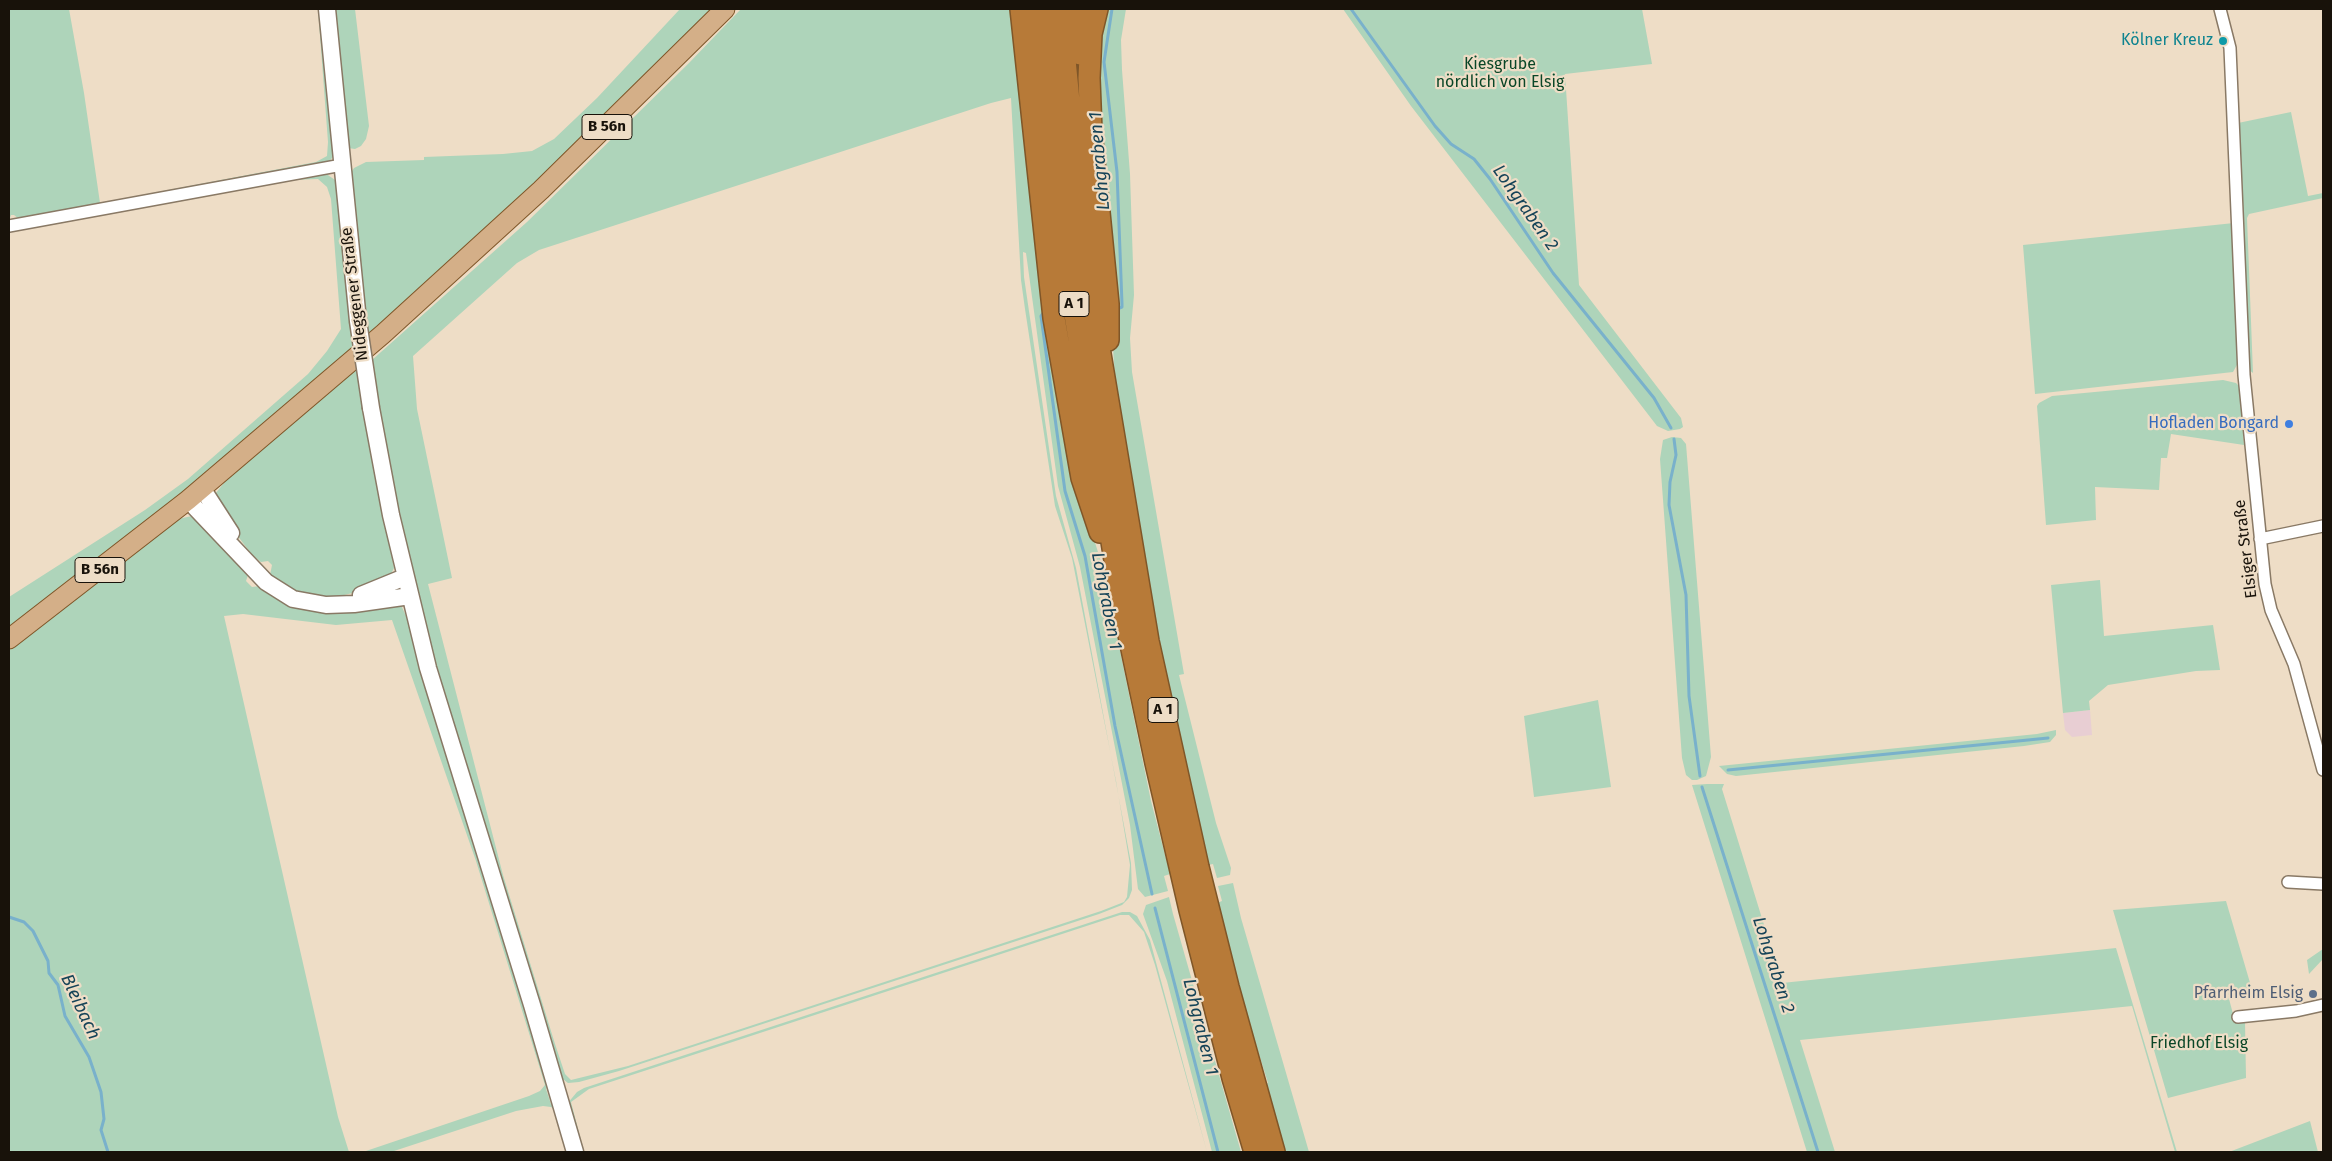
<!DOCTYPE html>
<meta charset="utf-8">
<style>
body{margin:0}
#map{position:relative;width:2332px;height:1161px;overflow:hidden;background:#eeddc6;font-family:"Fira Sans",sans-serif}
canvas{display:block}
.frame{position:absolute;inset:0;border:10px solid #18120a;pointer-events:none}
</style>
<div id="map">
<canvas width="2332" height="1161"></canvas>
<div class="frame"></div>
</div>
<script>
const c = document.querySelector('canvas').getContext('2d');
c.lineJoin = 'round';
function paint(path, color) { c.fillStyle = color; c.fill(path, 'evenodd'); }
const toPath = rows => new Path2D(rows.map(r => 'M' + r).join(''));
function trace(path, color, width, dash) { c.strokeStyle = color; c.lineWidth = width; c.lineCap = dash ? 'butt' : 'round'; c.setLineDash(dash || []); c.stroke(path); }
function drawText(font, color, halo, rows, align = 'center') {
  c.font = font + ' "Fira Sans",sans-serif'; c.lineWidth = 4.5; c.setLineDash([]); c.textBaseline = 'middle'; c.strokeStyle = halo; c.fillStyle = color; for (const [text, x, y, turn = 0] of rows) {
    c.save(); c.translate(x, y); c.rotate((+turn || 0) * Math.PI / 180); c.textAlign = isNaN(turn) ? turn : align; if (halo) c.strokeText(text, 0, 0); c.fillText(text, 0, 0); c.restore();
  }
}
paint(toPath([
 [2090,710,2092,735,2072,737,2065,730,2063,713]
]), '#e8ced3');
paint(toPath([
 [9,9,69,9,84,93,100,203,316,162,327,156,328,142,318,9,322,9,334,153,332,158,328,163,19,219,14,215,11,215,9,221],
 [332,9,355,9,369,126,366,139,361,146,355,149,348,148],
 [680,9,713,9,571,151,368,335,351,173,354,168,366,162,424,160,424,157,503,154,532,151,554,139,597,98],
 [741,9,1013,9,1081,498,1103,568,1151,801,1170,874,1164,876,1168,891,1145,897,1138,889,1130,825,1080,567,1058,486,1026,253,1023,252,1024,277,1056,496,1076,568,1131,863,1132,890,1129,898,1122,905,1099,914,619,1071,579,1082,568,1083,559,1076,440,683,397,511,377,403,372,360,527,222,689,63],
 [1011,98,1021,280,1025,309,1055,506,1072,558,1116,781,1130,865,1127,897,1124,902,1101,911,628,1066,571,1080,565,1074,555,1044,503,875,428,584,452,578,417,409,413,356,517,263,539,250,991,103],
 [1102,9,1126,9,1121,40,1122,70,1130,174,1134,295,1130,338,1132,372,1184,674,1179,675,1216,823,1231,868,1230,875,1217,878,1213,864,1208,865,1174,713,1154,615,1115,380,1095,55],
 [1343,9,1642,9,1652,64,1565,74,1579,285,1681,418,1683,427,1680,429,1668,431,1657,426,1411,106],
 [2291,112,2308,196,2323,193,2323,198,2249,214,2247,218,2253,373,2248,369,2244,214,2241,202,2238,123],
 [325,173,335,180,338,189,354,348,177,499,9,629,9,597,145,510,188,479,308,374,327,351,341,329,331,199,327,187,318,179,290,180],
 [2234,223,2238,363,2233,372,2035,394,2023,245],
 [357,368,394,568,389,578,361,591,340,596,321,597,295,591,270,575,272,565,268,561,261,562,252,555,228,523,215,494,228,478],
 [2223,380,2236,383,2239,386,2244,445,2171,434,2167,458,2161,458,2159,490,2095,487,2096,520,2046,525,2037,406,2039,403,2052,396],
 [1672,437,1681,438,1686,444,1711,757,1706,776,1697,780,1692,780,1686,775,1682,758,1660,459,1663,440],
 [192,516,197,518,248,575,246,581,252,587,260,586,277,599,293,607,312,611,329,612,401,605,407,618,550,1082,546,1089,551,1104,557,1106,570,1152,567,1152,556,1111,551,1107,543,1106,516,1111,391,1152,363,1152,529,1096,540,1091,545,1085,476,861,392,620,336,625,243,614,224,616,338,1117,349,1152,9,1152,9,650,178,519],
 [2100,580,2104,636,2213,625,2220,670,2196,671,2108,685,2089,701,2090,710,2063,713,2051,585],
 [1598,700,1611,787,1534,797,1524,716],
 [2056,730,2056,735,2050,742,2024,746,1736,776,1727,774,1719,766,2037,734],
 [1707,784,1724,784,1722,789,1782,983,2116,948,2177,1152,2175,1152,2132,1006,1800,1040,1835,1152,1807,1152,1692,785],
 [1233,883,1241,918,1309,1152,1285,1152,1265,1084,1268,1083,1241,997,1217,903,1222,901,1218,886],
 [1169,897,1173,914,1241,1152,1212,1152,1167,981,1143,914,1146,905],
 [2226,901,2253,993,2228,995,2233,1014,2238,1013,2238,1021,2245,1022,2246,1078,2168,1098,2113,910],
 [1122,912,1130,912,1137,916,1150,940,1207,1152,1155,965,1144,932,1129,915,1120,915,589,1089,571,1102,584,1152,579,1152,567,1104,577,1092,584,1088],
 [2323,949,2323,959,2309,974,2307,960],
 [2310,1121,2318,1152,2229,1152]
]), '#aed4ba');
trace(toPath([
 [1112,9,1104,62,1117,172,1122,304,1122,307,1117,309],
 [1351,9,1435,126,1451,144,1474,159,1490,179,1553,273,1654,398,1671,428],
 [1043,313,1041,316,1065,491,1085,556,1115,726,1152,894],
 [1674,439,1676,455,1670,482,1669,505,1686,595,1689,696,1700,776],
 [1728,770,2048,738],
 [1702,787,1818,1152],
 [1155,908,1218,1152],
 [9,917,24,922,33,931,48,961,49,973,58,985,65,1016,89,1057,101,1092,104,1119,101,1130,108,1152]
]), '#79b1cb', 3);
const street = toPath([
 [2220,9,2230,48,2244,375,2265,584,2271,610,2294,664,2323,770],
 [9,226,342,165],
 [2260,539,2323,526],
 [2288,882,2323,884],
 [2238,1017,2296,1011,2323,1005]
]);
const secondary = toPath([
 [327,9,358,321],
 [371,408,391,515,428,668,532,1005,575,1152],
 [202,488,231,533],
 [188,500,266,582,293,599,326,605,354,604,410,596],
 [361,595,405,577]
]);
const primary = toPath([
 [9,639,188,500,383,334,541,190,725,9]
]);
const highway = toPath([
 [1021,9,1054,318,1082,478,1100,532],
 [1041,9,1073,302,1121,597,1156,763,1190,910,1233,1078,1255,1152],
 [1060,9,1080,213,1092,306,1148,641,1198,867,1228,987,1274,1152],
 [1076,9,1080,54],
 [1097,9,1091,34,1089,78,1091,131,1108,304,1108,340]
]);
trace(street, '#897965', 14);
trace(secondary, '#897965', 19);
trace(primary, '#7f5628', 21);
trace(highway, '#7f5628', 24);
trace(street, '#fff', 11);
trace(secondary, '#fff', 16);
trace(primary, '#d4af88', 19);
trace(highway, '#b77a38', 21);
const secondaryBridge = toPath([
 [358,321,371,408]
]);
trace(secondaryBridge, '#897965', 19, []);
trace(secondaryBridge, '#fff', 16);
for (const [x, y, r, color] of [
 [2223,41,5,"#0f9aa8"],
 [2289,424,5,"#3f7fe0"],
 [2313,994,5,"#5c6f8a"]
]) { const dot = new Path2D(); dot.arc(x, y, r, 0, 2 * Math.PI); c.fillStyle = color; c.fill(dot); trace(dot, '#eeddc6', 2); }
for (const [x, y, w] of [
 [607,127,50],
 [1074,304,30],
 [100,570,50],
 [1163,710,30]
]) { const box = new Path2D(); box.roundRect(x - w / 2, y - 12.5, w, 25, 4); c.fillStyle = '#eeddc6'; c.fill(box); trace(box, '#18120a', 1); }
drawText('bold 15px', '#18120a', null, [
 ["B 56n",607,127],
 ["A 1",1074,304],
 ["B 56n",100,570],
 ["A 1",1163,710]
]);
drawText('16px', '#0d838f', '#eeddc6', [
 ["Kölner Kreuz",2213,41]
], 'right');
drawText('16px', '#094627', '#eeddc6', [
 ["Kiesgrube",1500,65],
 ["nördlich von Elsig",1500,83],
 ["Friedhof Elsig",2199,1044]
]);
drawText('16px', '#18120a', '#eeddc6', [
 ["Nideggener Straße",355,294,-97],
 ["Elsiger Straße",2246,549,-97]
]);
drawText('16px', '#366cbe', '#eeddc6', [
 ["Hofladen Bongard",2279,424]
], 'right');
drawText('16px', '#4e5e75', '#eeddc6', [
 ["Pfarrheim Elsig",2303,994]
], 'right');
drawText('italic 18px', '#164458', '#eeddc6', [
 ["Lohgraben 1",1100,161,-95],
 ["Lohgraben 2",1525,208,55],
 ["Lohgraben 1",1106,601,79],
 ["Lohgraben 2",1773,965,72],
 ["Bleibach",80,1007,65],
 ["Lohgraben 1",1200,1027,76]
]);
</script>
